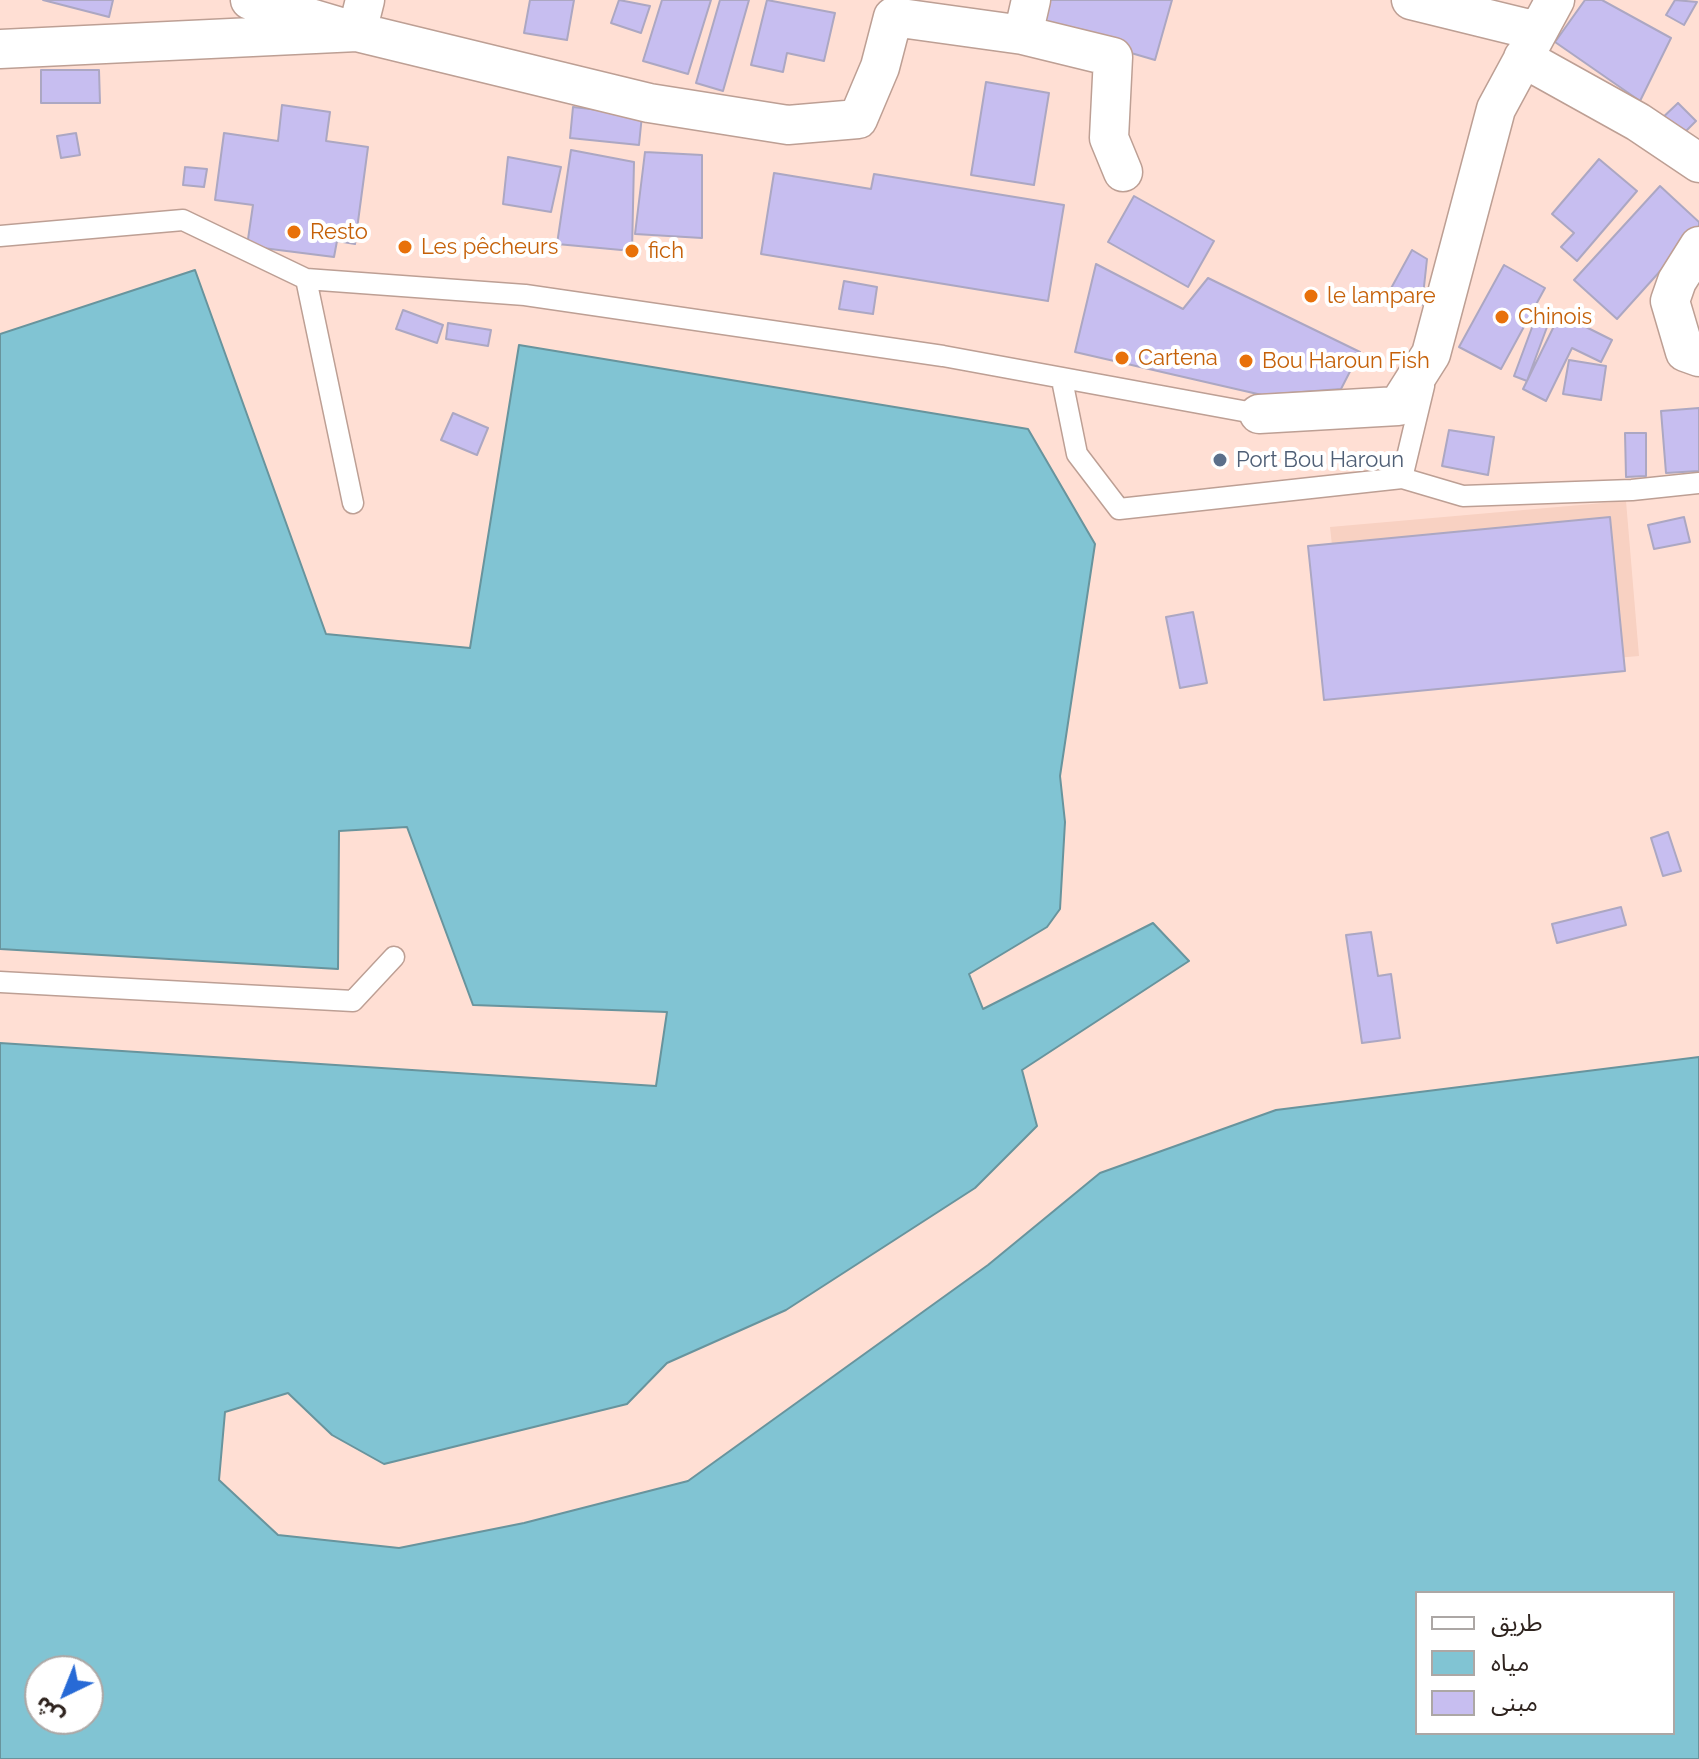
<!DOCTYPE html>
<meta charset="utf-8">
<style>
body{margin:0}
#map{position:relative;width:1699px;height:1759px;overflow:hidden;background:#ffdfd4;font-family:Raleway,"Noto Sans Arabic",sans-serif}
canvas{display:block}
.legend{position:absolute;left:1415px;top:1591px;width:260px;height:144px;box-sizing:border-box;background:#fff;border:2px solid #aca7a5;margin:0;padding:10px 14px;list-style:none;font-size:24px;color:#2f241f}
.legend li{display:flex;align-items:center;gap:16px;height:40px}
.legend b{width:40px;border:2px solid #aca7a5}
.north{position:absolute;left:24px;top:1655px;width:80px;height:80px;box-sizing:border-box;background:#fff;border:2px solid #aca7a5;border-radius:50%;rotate:223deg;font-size:22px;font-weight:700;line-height:32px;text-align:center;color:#2f241f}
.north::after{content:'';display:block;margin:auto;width:28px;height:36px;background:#276ad6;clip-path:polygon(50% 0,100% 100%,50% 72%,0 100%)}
</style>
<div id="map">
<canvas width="1699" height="1759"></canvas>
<ul class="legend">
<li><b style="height:10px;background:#fff"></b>طريق</li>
<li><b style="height:22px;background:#81c4d3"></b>مياه</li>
<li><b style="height:22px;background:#c7bef0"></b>مبنى</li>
</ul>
<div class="north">ش</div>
</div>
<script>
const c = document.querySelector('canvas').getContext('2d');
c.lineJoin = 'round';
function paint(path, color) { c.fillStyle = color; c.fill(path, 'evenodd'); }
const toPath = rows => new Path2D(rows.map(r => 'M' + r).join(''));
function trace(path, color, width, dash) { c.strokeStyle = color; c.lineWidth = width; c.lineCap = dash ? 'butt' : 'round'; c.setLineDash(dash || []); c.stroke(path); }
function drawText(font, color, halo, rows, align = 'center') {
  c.font = font + ' Raleway,sans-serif'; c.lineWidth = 8; c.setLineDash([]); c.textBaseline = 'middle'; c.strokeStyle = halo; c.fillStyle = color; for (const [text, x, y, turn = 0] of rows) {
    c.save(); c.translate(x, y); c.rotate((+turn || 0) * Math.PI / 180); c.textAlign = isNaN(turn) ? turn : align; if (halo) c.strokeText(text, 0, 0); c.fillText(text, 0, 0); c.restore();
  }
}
paint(toPath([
 [1626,501,1639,656,1347,681,1330,527]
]), '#f8d1c2');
const water = toPath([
 [195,270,326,634,470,648,519,345,1028,429,1095,544,1060,776,1065,822,1060,909,1047,927,969,974,983,1009,1153,923,1189,961,1022,1070,1037,1126,975,1188,786,1310,667,1363,627,1404,384,1464,332,1435,288,1393,225,1412,219,1480,278,1535,399,1548,524,1523,688,1481,988,1265,1100,1173,1276,1110,1699,1057,1699,1759,0,1759,0,1043,656,1086,667,1012,473,1005,407,827,339,831,338,969,0,949,0,334,195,270],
 [1417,1593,1673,1593,1673,1733,1417,1733,1417,1593],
 [40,1671,88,1671,88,1719,40,1719,40,1671]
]);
paint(water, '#81c4d3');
trace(water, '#68949d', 2);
const building = toPath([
 [43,0,113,0,109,17,43,0],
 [530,0,574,0,567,40,524,33,530,0],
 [619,0,650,6,641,33,611,23,619,0],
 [662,0,711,0,688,74,643,61,662,0],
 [720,0,749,0,723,91,696,83,720,0],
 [767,0,835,13,824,61,787,53,783,72,751,65,767,0],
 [1047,0,1172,0,1155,60,1039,26,1047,0],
 [1585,0,1602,0,1671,38,1640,101,1555,42,1585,0],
 [1675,0,1697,2,1684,25,1666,15,1675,0],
 [41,70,99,70,100,103,41,103,41,70],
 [986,82,1049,93,1034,185,971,175,986,82],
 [1678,103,1696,121,1676,141,1657,123,1678,103],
 [282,105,330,112,326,141,368,147,355,244,337,241,334,257,247,246,253,205,215,200,224,133,278,141,282,105],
 [573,107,642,115,639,145,570,138,573,107],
 [76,133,80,155,61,158,57,136,76,133],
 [571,150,634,162,632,251,557,244,571,150],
 [645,152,702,155,702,238,635,234,645,152],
 [508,157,561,167,551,212,503,204,508,157],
 [1599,159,1637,191,1577,261,1561,247,1574,233,1552,214,1599,159],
 [185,167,207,169,204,187,183,185,185,167],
 [774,173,871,189,874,174,1064,205,1048,301,761,254,774,173],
 [1660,186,1699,222,1699,228,1617,319,1574,280,1660,186],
 [1134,196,1214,241,1188,287,1108,242,1134,196],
 [1412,250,1427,259,1422,305,1389,292,1412,250],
 [1096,264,1183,309,1208,278,1360,352,1341,389,1262,395,1075,352,1096,264],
 [1504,265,1545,288,1501,369,1459,347,1504,265],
 [844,281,877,287,873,314,839,309,844,281],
 [403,310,443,325,437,343,396,329,403,310],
 [1537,314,1550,319,1527,381,1514,376,1537,314],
 [1560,314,1612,340,1601,362,1572,348,1546,401,1523,389,1560,314],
 [448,323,491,330,488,346,446,339,448,323],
 [1569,360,1606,366,1601,400,1563,394,1569,360],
 [1699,408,1699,471,1666,473,1661,411,1699,408],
 [453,413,488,428,477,455,441,440,453,413],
 [1449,430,1494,437,1488,475,1442,466,1449,430],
 [1625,433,1646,433,1646,476,1626,477,1625,433],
 [1610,517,1625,671,1324,700,1308,546,1610,517],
 [1684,517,1690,542,1654,549,1648,525,1684,517],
 [1193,612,1207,683,1180,688,1166,617,1193,612],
 [1668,832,1681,871,1663,876,1651,838,1668,832],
 [1621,907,1626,925,1557,943,1552,924,1621,907],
 [1371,932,1378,976,1391,974,1400,1038,1362,1043,1346,935,1371,932]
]);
paint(building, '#c7bef0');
trace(building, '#aca7c2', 2);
const service = toPath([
 [0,236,183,220,306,279,525,295,943,356,1259,414],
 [306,279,353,503],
 [1062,380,1077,454,1119,509,1402,478,1424,386],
 [1402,478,1463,496,1632,490,1699,483],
 [0,982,353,1001,394,957]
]);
const minor = toPath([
 [250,0,357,32,649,103,788,125,858,119,880,67,893,17,1023,35,1113,57,1109,138,1123,172],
 [1411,0,1537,31],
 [1023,35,1031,0],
 [0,49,357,32,365,0],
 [1523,58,1638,122,1699,163],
 [1699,246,1677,281,1670,301,1685,352,1699,357],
 [1259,414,1398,406,1431,354,1496,109,1555,0]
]);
trace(service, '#bd9f94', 23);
trace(minor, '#bd9f94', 41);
trace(service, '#fff', 20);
trace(minor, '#fff', 38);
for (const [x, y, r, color] of [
 [294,232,8,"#e8710a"],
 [405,247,8,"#e8710a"],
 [632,251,8,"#e8710a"],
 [1311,296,8,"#e8710a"],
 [1502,317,8,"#e8710a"],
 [1122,358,8,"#e8710a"],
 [1246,361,8,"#e8710a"],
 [1220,460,8,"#5c6f8a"]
]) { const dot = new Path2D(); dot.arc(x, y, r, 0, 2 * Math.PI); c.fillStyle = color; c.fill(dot); trace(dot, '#fff', 3); }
drawText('22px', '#c56008', '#fff', [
 ["Resto",310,232],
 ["Les pêcheurs",421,247],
 ["fich",648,251],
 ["le lampare",1327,296],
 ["Chinois",1518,317],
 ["Cartena",1138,358],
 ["Bou Haroun Fish",1262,361]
], 'left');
drawText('22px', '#4e5e75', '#fff', [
 ["Port Bou Haroun",1236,460]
], 'left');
</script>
